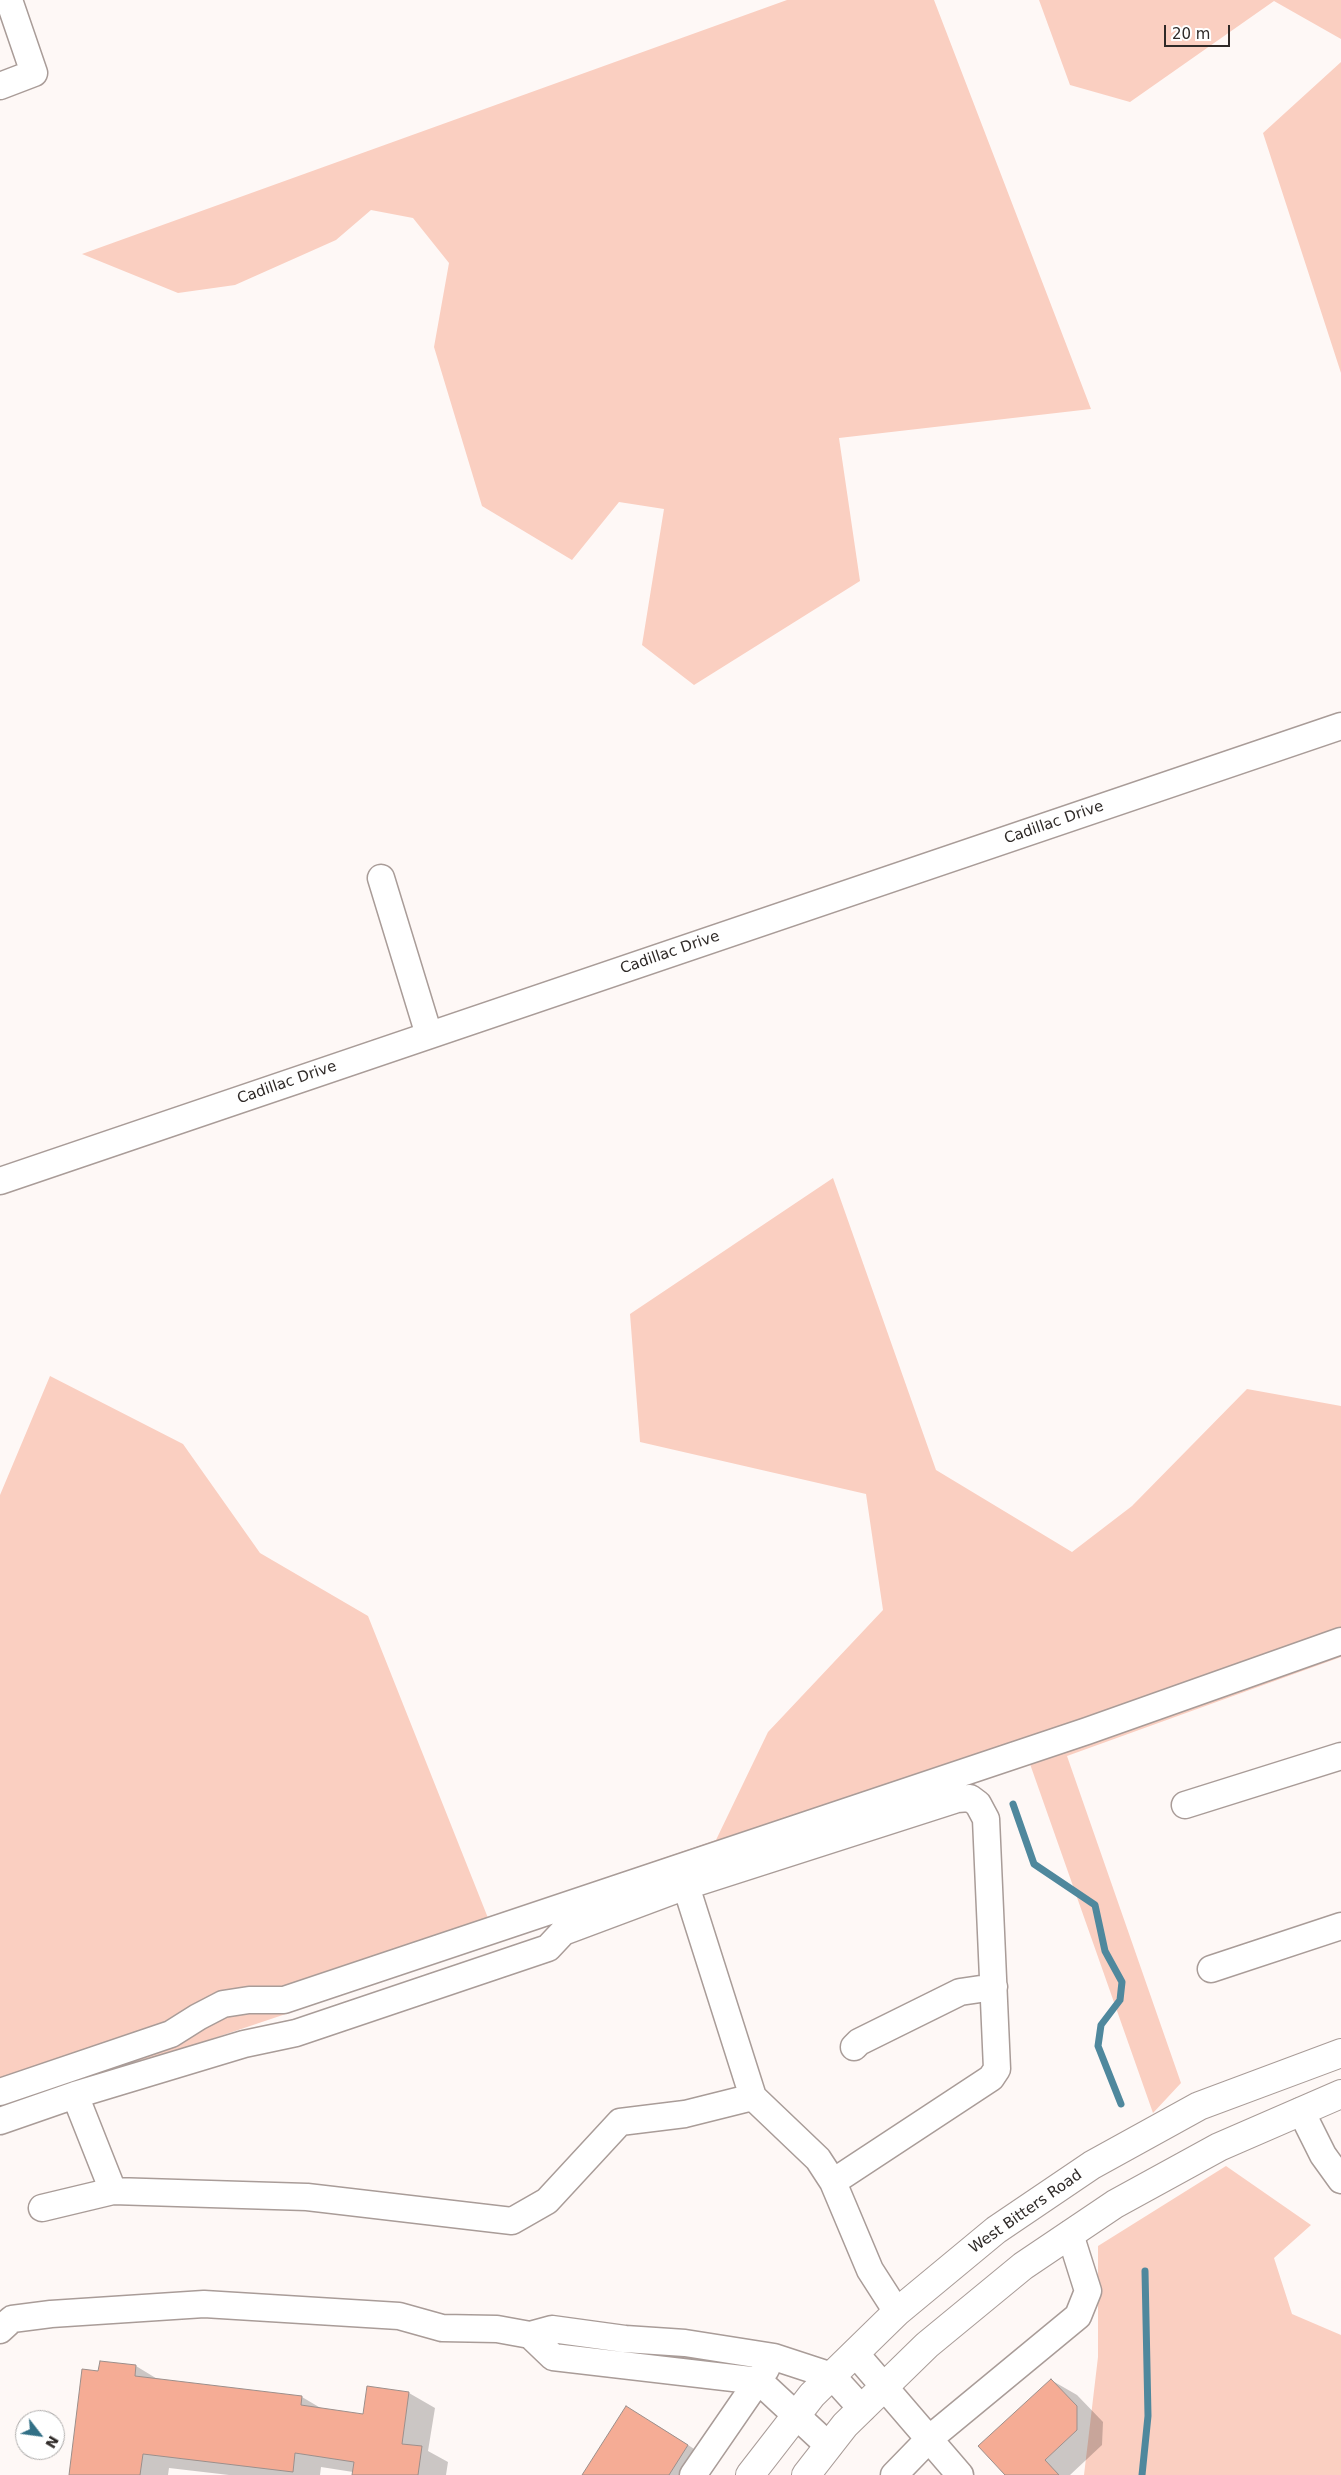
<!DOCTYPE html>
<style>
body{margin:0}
#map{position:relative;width:1341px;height:2475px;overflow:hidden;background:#fef8f6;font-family:"DejaVu Sans",sans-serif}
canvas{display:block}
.north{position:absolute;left:15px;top:2410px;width:50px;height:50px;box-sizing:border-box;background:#fff;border:1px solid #acaaa9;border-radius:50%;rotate:120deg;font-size:14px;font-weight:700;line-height:20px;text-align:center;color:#2f2a28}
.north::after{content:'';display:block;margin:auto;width:18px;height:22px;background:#327086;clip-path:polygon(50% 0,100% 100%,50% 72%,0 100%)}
.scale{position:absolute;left:1164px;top:25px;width:66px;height:22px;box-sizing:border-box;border:2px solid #2f2a28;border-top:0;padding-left:6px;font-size:15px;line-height:18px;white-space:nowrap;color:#2f2a28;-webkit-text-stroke:4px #fff;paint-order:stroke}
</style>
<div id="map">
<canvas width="1341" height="2475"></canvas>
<div class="north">N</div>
<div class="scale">20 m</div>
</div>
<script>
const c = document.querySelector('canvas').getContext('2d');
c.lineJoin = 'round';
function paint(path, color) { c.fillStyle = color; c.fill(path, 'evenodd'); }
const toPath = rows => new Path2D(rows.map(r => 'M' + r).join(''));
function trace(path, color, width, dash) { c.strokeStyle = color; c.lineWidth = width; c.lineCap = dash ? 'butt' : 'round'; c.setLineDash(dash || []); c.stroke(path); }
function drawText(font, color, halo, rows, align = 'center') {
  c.font = font + ' "DejaVu Sans",sans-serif'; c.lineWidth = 4.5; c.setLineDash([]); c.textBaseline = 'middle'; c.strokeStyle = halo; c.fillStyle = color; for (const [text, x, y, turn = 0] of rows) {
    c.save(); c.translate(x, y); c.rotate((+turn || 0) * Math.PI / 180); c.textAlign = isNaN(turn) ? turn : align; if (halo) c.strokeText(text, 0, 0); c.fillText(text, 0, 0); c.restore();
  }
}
paint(toPath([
 [787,0,934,0,1091,409,839,438,860,581,694,685,642,645,664,509,619,502,572,560,482,506,434,347,449,263,413,218,371,210,336,240,235,285,178,293,82,254],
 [1039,0,1341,0,1341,39,1274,1,1130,102,1070,85],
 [1341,62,1341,373,1263,133],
 [833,1178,936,1470,1072,1552,1132,1506,1247,1389,1341,1406,1341,1657,1067,1756,1181,2083,1153,2113,1030,1764,0,2110,0,1495,50,1376,183,1444,260,1553,368,1616,488,1918,716,1840,768,1732,883,1610,866,1494,640,1442,630,1314],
 [1226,2166,1311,2225,1274,2258,1292,2314,1341,2335,1341,2475,1084,2475,1098,2357,1098,2246]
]), '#facfc1');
paint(toPath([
 [101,2362,136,2366,159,2380,302,2397,324,2410,364,2416,368,2387,409,2393,435,2408,428,2451,448,2462,446,2475,353,2475,353,2472,321,2467,320,2475,229,2475,169,2468,168,2475,70,2475],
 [1051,2380,1077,2395,1103,2422,1102,2445,1070,2475,1007,2475],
 [652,2422,713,2461,704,2475,584,2475]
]), '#0003');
trace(toPath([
 [1013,1804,1034,1864,1095,1905,1105,1951,1122,1982,1120,2000,1101,2025,1098,2046,1121,2104],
 [1142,2475,1148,2416,1145,2271]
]), '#4f889d', 7);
const building = toPath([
 [100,2361,136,2365,135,2376,302,2396,301,2405,363,2414,367,2386,409,2392,402,2444,422,2446,418,2475,352,2475,354,2462,295,2453,293,2472,143,2454,140,2475,69,2475,82,2369,98,2371,100,2361],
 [1051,2379,1077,2406,1077,2430,1045,2460,1059,2475,1005,2475,978,2446,1051,2379],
 [626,2406,688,2445,669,2475,582,2475,626,2406]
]);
paint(building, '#f5ac95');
trace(building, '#9c8f8b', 1);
const minor = toPath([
 [0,86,34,73,9,0],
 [381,878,429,1035],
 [0,1181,1341,726],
 [1185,1805,1341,1756],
 [686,1886,753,2097,818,2159,833,2182,870,2270,897,2312],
 [1211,1969,1341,1926],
 [854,2047,859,2042,960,1992,994,1987],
 [0,2092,171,2034,198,2017,223,2004,249,2000,284,2000,1087,1731,1341,1641],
 [75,2095,113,2191],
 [1301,2111,1323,2155,1341,2180],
 [0,2121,75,2095,244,2044,296,2033,548,1948,563,1932,686,1886,957,1799,970,1798,978,1804,986,1819,997,2069,991,2078,833,2182],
 [42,2208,113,2191,307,2197,512,2221,547,2201,620,2122,685,2114,753,2097],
 [0,2330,12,2319,51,2314,204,2304,399,2316,442,2328,497,2329,530,2335,552,2329,625,2339,685,2343,774,2357,832,2376,862,2409],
 [530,2335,553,2357,759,2381,829,2446],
 [855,2353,960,2475],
 [693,2475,766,2369],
 [894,2475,929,2439,1078,2316,1088,2291,1070,2234]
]);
const major = toPath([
 [750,2475,812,2395,897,2312,996,2230,1092,2165,1199,2106,1341,2053],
 [806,2475,845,2425,927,2345,1023,2266,1115,2204,1219,2147,1341,2094]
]);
trace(minor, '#a99c98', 29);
trace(major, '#a99c98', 30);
trace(minor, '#fff', 26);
trace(major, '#fff', 28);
drawText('15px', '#2f2a28', '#fff', [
 ["Cadillac Drive",1054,823,-19],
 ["Cadillac Drive",670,953,-19],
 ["Cadillac Drive",287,1083,-19],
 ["West Bitters Road",1026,2212,-35]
]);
</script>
